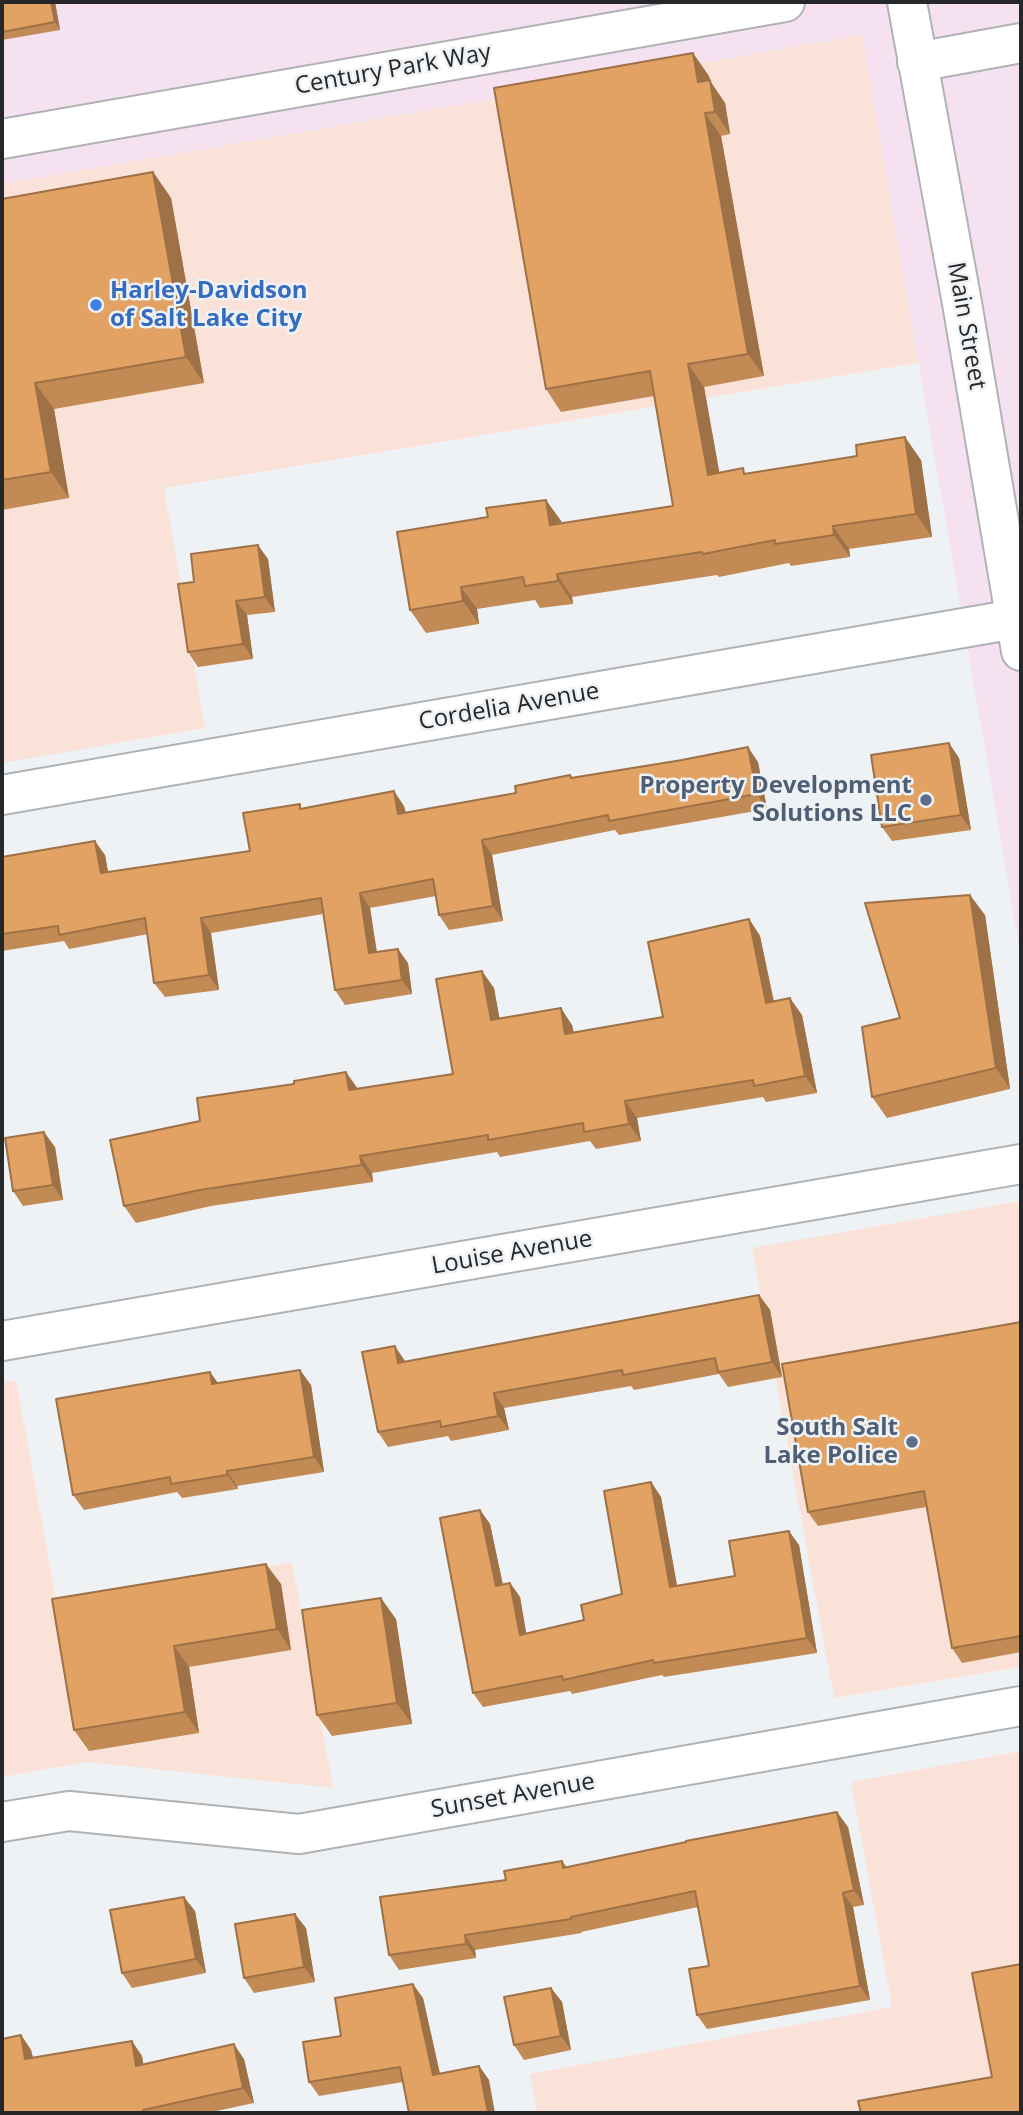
<!DOCTYPE html>
<style>
body{margin:0}
#map{position:relative;width:1023px;height:2115px;overflow:hidden;background:#eff2f5;font-family:"Open Sans",sans-serif}
canvas{display:block}
.frame{position:absolute;inset:0;border:4px solid #262728;pointer-events:none}
</style>
<div id="map">
<canvas width="1023" height="2115"></canvas>
<div class="frame"></div>
</div>
<script>
const c = document.querySelector('canvas').getContext('2d');
c.lineJoin = 'round';
function paint(path, color) { c.fillStyle = color; c.fill(path, 'evenodd'); }
const toPath = rows => new Path2D(rows.map(r => 'M' + r).join(''));
function trace(path, color, width, dash) { c.strokeStyle = color; c.lineWidth = width; c.lineCap = dash ? 'butt' : 'round'; c.setLineDash(dash || []); c.stroke(path); }
function drawText(font, color, halo, rows, align = 'center') {
  c.font = font + ' "Open Sans",sans-serif'; c.lineWidth = 5; c.setLineDash([]); c.textBaseline = 'middle'; c.strokeStyle = halo; c.fillStyle = color; for (const [text, x, y, turn = 0] of rows) {
    c.save(); c.translate(x, y); c.rotate((+turn || 0) * Math.PI / 180); c.textAlign = isNaN(turn) ? turn : align; if (halo) c.strokeText(text, 0, 0); c.fillText(text, 0, 0); c.restore();
  }
}
paint(toPath([
 [862,35,918,363,164,488,205,728,2,763,2,184],
 [1021,1201,1021,1667,834,1698,752,1248],
 [16,1380,57,1604,292,1562,333,1788,87,1762,2,1777,2,1383],
 [1021,1751,1021,2113,537,2113,530,2074,892,2007,851,1782]
]), '#fae2d9');
paint(toPath([
 [2,2,1021,2,1021,958,862,35,2,184]
]), '#f5e1f0');
const minor = toPath([
 [907,2,962,303,1021,651],
 [917,62,1021,43],
 [2,139,785,2],
 [2,795,1015,619],
 [2,1341,1021,1164],
 [2,1822,69,1811,299,1834,1021,1706]
]);
trace(minor, '#b0b3b6', 42);
trace(minor, '#fff', 38);
paint(toPath([
 [2,2,55,2,60,30,2,40],
 [709,76,710,81,725,103,730,134,721,136,764,376,704,387,719,473,746,473,921,460,932,537,849,549,850,557,791,566,789,563,719,577,717,575,572,597,573,604,540,608,535,600,477,609,479,624,426,633,410,610,562,523,673,506,654,396,561,412,546,389],
 [153,172,171,198,204,383,54,409,69,498,2,510,2,199],
 [268,559,275,612,247,615,253,659,198,667,188,652,194,582],
 [959,758,971,830,892,841,882,827],
 [758,762,767,809,619,835,615,830,492,855,503,921,449,930,439,915,436,896,370,908,377,952,408,963,412,994,345,1005,335,990,323,914,211,933,219,990,165,997,154,983,148,934,69,949,64,941,2,951,2,857,105,855,108,872,250,851,303,809,404,806,406,813,516,793,570,775,573,778],
 [985,915,1010,1089,887,1118,872,1097,900,1018],
 [749,919,760,936,774,1001,802,1015,817,1093,766,1102,763,1097,637,1118,641,1141,596,1149,590,1141,500,1157,497,1152,372,1173,373,1182,211,1206,136,1223,124,1206,358,1089,453,1074,494,988,499,1019,572,1025,574,1033,663,1017],
 [55,1147,63,1200,23,1206,13,1191],
 [759,1295,770,1310,782,1377,728,1387,719,1374,634,1390,631,1386,504,1408,509,1430,451,1441,448,1436,388,1447,378,1432],
 [1021,1322,1021,1652,962,1663,952,1648,926,1507,818,1526,808,1512],
 [218,1383,311,1385,324,1472,237,1486,238,1489,182,1498,177,1492,84,1510,73,1495],
 [651,1482,661,1497,677,1586,735,1576,799,1545,817,1653,664,1677,662,1675,572,1694,570,1691,483,1707,473,1693,480,1510,490,1524,503,1585,510,1583,520,1597,526,1633,584,1620,622,1594],
 [281,1584,291,1650,189,1667,199,1733,89,1751,74,1730,52,1599],
 [396,1619,412,1724,332,1736,317,1715],
 [848,1827,864,1905,853,1907,870,2000,707,2029,697,2015,709,1966,698,1907,581,1932,582,1933,475,1950,476,1958,399,1970,389,1955,506,1880,562,1861,567,1867],
 [195,1911,206,1973,132,1988,122,1973],
 [306,1928,315,1982,254,1993,244,1978],
 [551,1988,562,2002,571,2050,524,2060,514,2045],
 [423,1998,440,2073,479,2066,489,2080,403,2082,319,2096,309,2082,341,2036],
 [21,2035,31,2050,33,2057,142,2056,143,2064,244,2059,254,2103,207,2113,2,2113]
]), '#c28b56');
paint(toPath([
 [51,2,55,2,60,30,55,22],
 [693,53,709,76,710,81,725,103,730,134,715,112,698,82],
 [705,113,721,136,764,376,748,354],
 [153,172,171,198,204,383,186,357],
 [688,364,704,387,724,498,708,475],
 [35,383,54,409,69,498,51,472],
 [905,437,921,460,932,537,916,514],
 [546,500,562,522,550,525],
 [833,526,849,549,850,557,834,535],
 [258,545,268,559,275,612,265,597],
 [557,574,572,597,573,604,558,581],
 [461,587,477,609,479,624,463,601],
 [236,601,247,615,253,659,243,644],
 [949,743,959,758,971,830,961,815],
 [748,747,758,762,767,809,757,794],
 [394,791,404,806,409,829,398,814],
 [482,840,492,855,503,921,493,906],
 [95,841,105,855,111,888,101,873],
 [360,893,370,908,379,968,369,953],
 [970,895,985,915,1010,1089,996,1068],
 [201,918,211,933,219,990,209,975],
 [749,919,760,936,777,1019,766,1003],
 [398,949,408,963,412,994,402,980],
 [482,971,494,988,503,1037,491,1020],
 [790,998,802,1015,817,1093,805,1076],
 [561,1008,572,1025,577,1051,565,1034],
 [346,1072,358,1089,349,1090],
 [625,1101,637,1118,641,1141,629,1124],
 [44,1132,55,1147,63,1200,53,1185],
 [360,1156,372,1173,373,1182,362,1165],
 [759,1295,770,1310,782,1377,772,1362],
 [395,1346,405,1361,398,1363],
 [300,1370,311,1385,324,1472,314,1457],
 [210,1372,221,1387,212,1384],
 [494,1393,504,1408,509,1430,498,1416],
 [227,1471,237,1486,238,1489,227,1475],
 [651,1482,661,1497,680,1602,670,1587],
 [480,1510,490,1524,506,1600,496,1586],
 [789,1531,799,1545,817,1653,807,1638],
 [266,1564,281,1584,291,1650,277,1629],
 [510,1583,520,1597,529,1649,520,1635],
 [381,1598,396,1619,412,1724,397,1703],
 [174,1646,189,1667,199,1733,185,1712],
 [837,1812,848,1827,864,1905,854,1890],
 [843,1893,853,1907,870,2000,860,1986],
 [184,1897,195,1911,206,1973,196,1959],
 [295,1914,306,1928,315,1982,304,1967],
 [465,1935,475,1950,476,1958,466,1944],
 [413,1984,423,1998,443,2089,433,2075],
 [551,1988,562,2002,571,2050,561,2036],
 [21,2035,31,2050,36,2073,25,2059],
 [132,2041,142,2056,146,2081,136,2066],
 [234,2044,244,2059,254,2103,243,2088],
 [479,2066,489,2080,495,2113,488,2113]
]), '#9e7146');
const building = toPath([
 [2,2,51,2,55,22,2,32,2,2],
 [693,53,698,82,710,80,715,112,705,113,748,354,688,364,708,475,743,468,744,474,857,456,856,445,905,437,916,514,833,526,834,535,775,544,775,540,703,554,702,552,557,574,558,581,525,586,523,577,461,587,463,601,410,610,397,532,488,517,486,508,546,500,550,525,673,506,650,371,546,389,494,88,693,53],
 [153,172,186,357,35,383,51,472,2,480,2,199,153,172],
 [258,545,265,597,236,601,243,644,188,652,178,584,194,582,191,554,258,545],
 [949,743,961,815,882,827,871,755,949,743],
 [748,747,757,794,609,821,608,815,482,840,493,906,439,915,433,879,360,893,369,953,398,949,402,980,335,990,321,898,201,918,209,975,154,983,145,918,59,935,58,926,2,934,2,857,95,841,101,873,250,851,243,813,300,804,300,809,394,791,398,814,516,793,515,786,570,775,571,778,682,760,748,747],
 [970,895,996,1068,872,1097,862,1027,900,1018,865,903,970,895],
 [749,919,766,1003,790,998,805,1076,754,1086,753,1080,625,1101,629,1124,584,1132,583,1123,488,1140,488,1135,360,1156,362,1165,200,1190,124,1206,110,1140,200,1121,197,1098,294,1084,294,1081,346,1072,349,1090,453,1074,436,979,482,971,491,1020,561,1008,565,1034,663,1017,648,942,749,919],
 [44,1132,53,1185,13,1191,5,1138,44,1132],
 [759,1295,772,1362,718,1372,715,1358,623,1375,622,1370,494,1393,498,1416,441,1427,440,1421,378,1432,362,1352,395,1346,398,1363,759,1295],
 [1021,1322,1021,1636,952,1648,924,1491,808,1512,782,1364,1021,1322],
 [300,1370,314,1457,227,1471,227,1475,171,1484,170,1477,73,1495,56,1399,210,1372,212,1384,300,1370],
 [651,1482,670,1587,735,1576,729,1541,789,1531,807,1638,654,1663,653,1660,563,1680,562,1676,473,1693,440,1518,480,1510,496,1586,510,1583,520,1635,584,1620,581,1605,622,1594,604,1491,651,1482],
 [266,1564,277,1629,174,1646,185,1712,74,1730,52,1599,266,1564],
 [381,1598,397,1703,317,1715,302,1610,381,1598],
 [837,1812,854,1890,843,1893,860,1986,697,2015,689,1969,709,1966,695,1891,571,1917,571,1919,465,1935,466,1944,389,1955,380,1897,506,1880,504,1871,562,1861,563,1868,686,1842,686,1841,837,1812],
 [184,1897,196,1959,122,1973,110,1910,184,1897],
 [295,1914,304,1967,244,1978,235,1924,295,1914],
 [1021,1964,1021,2113,861,2113,858,2101,992,2077,972,1973,1021,1964],
 [413,1984,433,2075,479,2066,488,2113,409,2113,400,2067,309,2082,303,2042,341,2036,335,1998,413,1984],
 [551,1988,561,2036,514,2045,504,1997,551,1988],
 [21,2035,25,2059,132,2041,136,2066,234,2044,243,2088,143,2110,143,2113,2,2113,2,2039,21,2035]
]);
paint(building, '#e1a264');
trace(building, '#9e7146', 2);
for (const [x, y, r, color] of [
 [96,305,7,"#3f7fe0"],
 [926,800,7,"#5c6f8a"],
 [912,1442,7,"#5c6f8a"]
]) { const dot = new Path2D(); dot.arc(x, y, r, 0, 2 * Math.PI); c.fillStyle = color; c.fill(dot); trace(dot, '#eff2f5', 2.5); }
drawText('24px', '#262728', '#eff2f5', [
 ["Century Park Way",393,70,-10],
 ["Main Street",966,326,80],
 ["Cordelia Avenue",509,707,-10],
 ["Louise Avenue",512,1253,-10],
 ["Sunset Avenue",513,1796,-10]
]);
drawText('bold 24px', '#366cbe', '#eff2f5', [
 ["Harley-Davidson",110,291],
 ["of Salt Lake City",110,319]
], 'left');
drawText('bold 24px', '#4e5e75', '#eff2f5', [
 ["Property Development",912,786],
 ["Solutions LLC",912,814],
 ["South Salt",898,1428],
 ["Lake Police",898,1456]
], 'right');
</script>
